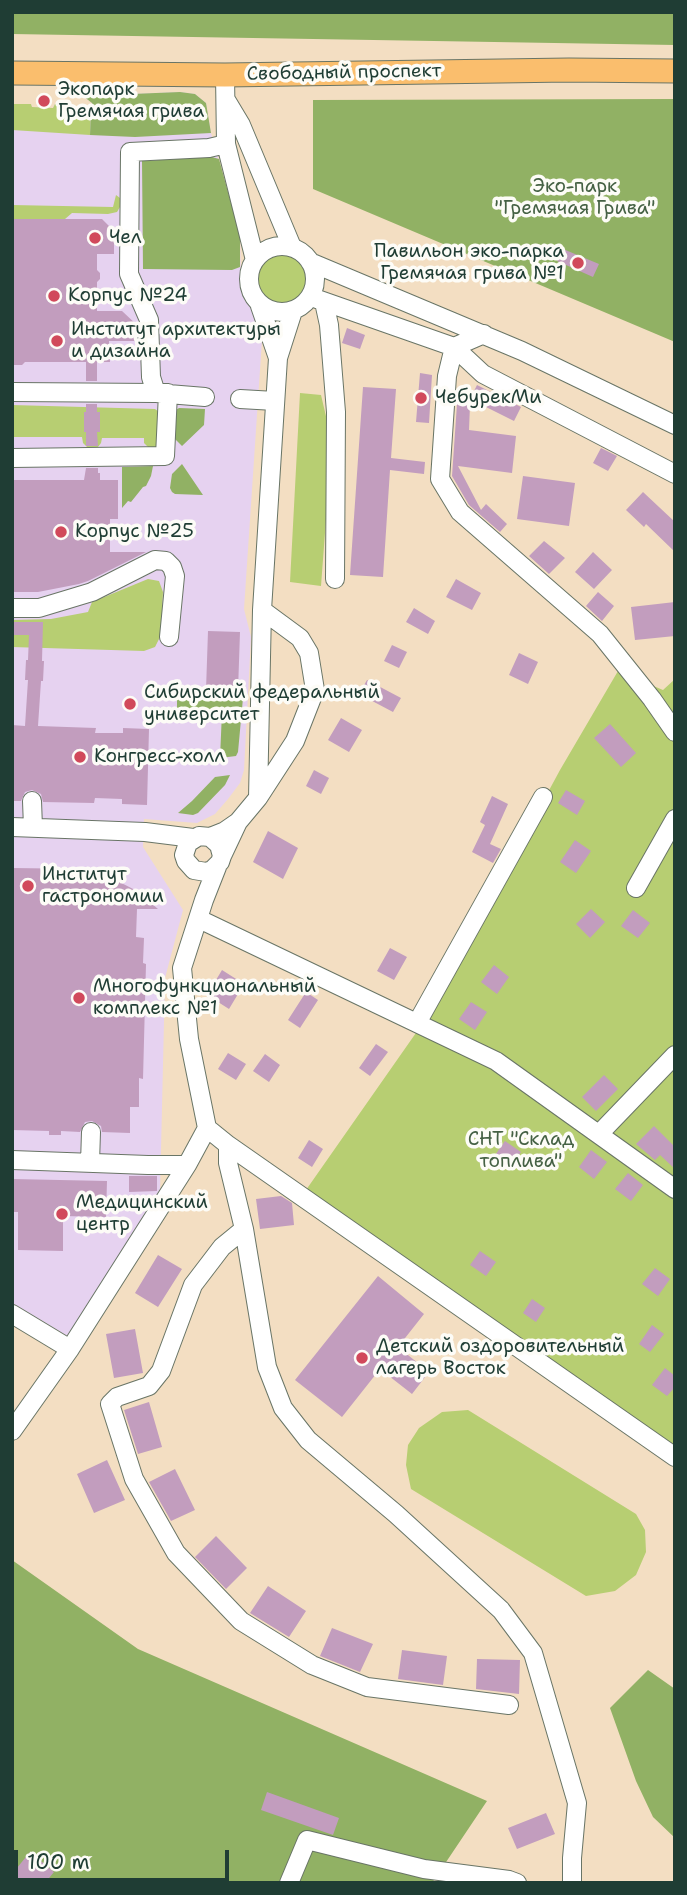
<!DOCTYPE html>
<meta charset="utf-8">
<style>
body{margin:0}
#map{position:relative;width:687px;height:1895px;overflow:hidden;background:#f3dec2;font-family:"Shantell Sans",sans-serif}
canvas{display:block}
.frame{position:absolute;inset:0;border:14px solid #1f3d34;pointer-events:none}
.scale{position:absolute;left:14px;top:1850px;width:215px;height:32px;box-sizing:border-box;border:4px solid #1f3d34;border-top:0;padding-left:9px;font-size:21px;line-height:24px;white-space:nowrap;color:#1f3d34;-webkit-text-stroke:5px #fdfcf7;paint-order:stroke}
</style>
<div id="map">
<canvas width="687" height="1895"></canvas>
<div class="frame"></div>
<div class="scale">100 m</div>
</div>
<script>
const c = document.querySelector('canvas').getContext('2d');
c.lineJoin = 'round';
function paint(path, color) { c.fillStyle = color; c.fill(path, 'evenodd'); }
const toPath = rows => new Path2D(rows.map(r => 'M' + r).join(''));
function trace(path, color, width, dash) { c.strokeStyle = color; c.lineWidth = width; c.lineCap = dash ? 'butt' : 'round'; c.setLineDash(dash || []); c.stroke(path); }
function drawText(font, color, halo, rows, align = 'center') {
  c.font = font + ' "Shantell Sans",sans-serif'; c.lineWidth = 7; c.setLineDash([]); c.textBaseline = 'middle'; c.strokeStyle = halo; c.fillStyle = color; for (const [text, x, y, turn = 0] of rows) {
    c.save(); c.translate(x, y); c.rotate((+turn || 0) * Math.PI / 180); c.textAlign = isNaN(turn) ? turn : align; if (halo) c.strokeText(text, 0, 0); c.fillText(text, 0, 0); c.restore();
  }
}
paint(toPath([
 [180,92,195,94,206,103,211,133,240,236,241,283,246,298,255,313,260,326,262,340,244,609,251,637,244,770,240,783,228,799,215,814,197,823,144,819,143,847,183,910,165,978,160,1193,69,1337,12,1303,12,104,31,104,32,107,53,108,55,104,94,109,92,103,83,96]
]), '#e6d2f0');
paint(toPath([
 [12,104,31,104,32,107,53,108,55,104,91,109,90,135,12,130],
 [116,195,120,198,120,207,117,212,108,214,72,213,65,219,12,219,12,205,113,207],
 '254 279a27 27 0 1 1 54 0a27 27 0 1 1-54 0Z',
 [300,393,321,395,329,429,328,493,321,586,290,582],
 [12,405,155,409,159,412,158,448,153,449,148,447,144,443,144,438,102,438,101,443,98,447,92,449,87,447,83,443,82,437,12,437],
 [148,579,159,581,163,592,161,635,155,647,144,651,12,647,12,620,51,619,88,612,92,602],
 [618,671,663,690,675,679,675,1449,306,1190,425,1020,560,770],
 [468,1410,636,1514,645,1530,646,1552,636,1575,615,1591,586,1596,411,1489,406,1465,408,1445,419,1428,442,1412]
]), '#b7ce72');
paint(toPath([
 [12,12,675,12,675,45,12,34],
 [180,92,195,94,206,103,211,133,135,137,90,135,91,109,94,109,92,103,83,96],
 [675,99,675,342,313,189,313,100],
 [212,157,219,159,240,236,240,267,232,270,143,269,142,161],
 [179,408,205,409,204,425,182,446,174,438,176,410],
 [182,464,203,495,175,494,172,492,170,488,172,474],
 [153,466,151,476,146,486,143,487,131,502,128,501,122,508,122,467],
 [177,689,238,691,243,698,238,752,236,756,220,758,222,712,177,711],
 [230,775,225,785,198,813,193,815,178,813,192,801,215,777],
 [12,1560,138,1649,487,1801,432,1883,12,1883],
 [648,1670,675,1689,675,1838,653,1817,636,1781,610,1708]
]), '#91b164');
paint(toPath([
 [12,219,102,219,114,231,114,254,97,254,97,270,100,273,100,279,97,282,97,311,122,311,138,326,138,341,109,341,110,362,97,362,97,381,86,381,86,362,25,362,22,365,12,365],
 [563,249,599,264,593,277,557,261],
 [347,328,365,335,360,349,342,343],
 [420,373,432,375,429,423,416,422],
 [477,385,521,407,514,421,470,399],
 [363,387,396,389,391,458,425,462,424,474,390,470,383,577,350,575],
 [86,404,97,404,97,412,100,412,100,432,97,432,98,446,86,446,86,432,84,432,84,412,86,412],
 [457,404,470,405,469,430,516,436,512,473,458,466,481,510,486,504,507,524,500,532,469,505,452,476],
 [601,448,617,456,608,471,593,463],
 [86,468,98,468,98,473,100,473,100,480,118,480,118,519,110,519,110,552,146,552,88,581,79,584,38,592,12,592,12,480,84,480],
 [523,476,575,483,569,526,517,519],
 [643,492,675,522,675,552,646,524,644,527,626,510],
 [544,541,565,558,549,574,529,556],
 [593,552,612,570,594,589,575,572],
 [456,579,481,593,472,610,446,597],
 [598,592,614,606,602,621,586,606],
 [675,602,675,636,635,640,631,607],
 [414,608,435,621,428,634,406,622],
 [12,622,43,622,42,661,44,661,43,681,41,681,38,726,96,728,95,733,123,733,123,728,149,729,147,805,122,804,122,799,95,798,94,803,43,802,41,794,32,790,25,792,21,801,12,801,12,725,25,726,28,680,25,680,26,660,28,660,29,635,12,635],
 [208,631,240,632,238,691,206,690],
 [392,645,407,652,399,668,384,661],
 [519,653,538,662,528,684,509,675],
 [367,680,401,698,393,712,359,694],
 [341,718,362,730,349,752,328,740],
 [610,724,636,753,621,767,594,738],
 [314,770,329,778,321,794,306,786],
 [566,790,585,801,577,815,558,803],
 [492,796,508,804,490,844,501,849,493,863,472,852,485,825,480,822],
 [268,831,298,848,283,879,253,862],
 [575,840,591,851,576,873,560,862],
 [12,868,87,869,100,872,137,891,158,909,137,909,136,937,144,938,143,963,146,964,143,1079,139,1078,139,1107,130,1107,130,1133,102,1132,101,1126,92,1121,85,1122,80,1132,61,1131,61,1135,49,1135,49,1131,12,1130],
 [591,909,605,922,590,938,576,924],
 [633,910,650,923,638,938,621,926],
 [390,948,407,957,394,980,377,971],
 [494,965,509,977,497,994,481,982],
 [222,970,244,984,229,1009,207,995],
 [306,992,318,1000,300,1028,288,1020],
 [471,1002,487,1012,475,1030,459,1019],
 [376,1044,388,1052,370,1076,359,1068],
 [228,1053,246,1064,236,1080,218,1069],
 [265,1054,280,1065,269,1082,253,1071],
 [604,1075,618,1089,596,1111,582,1097],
 [654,1126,675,1147,675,1169,660,1155,655,1160,636,1144],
 [309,1140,323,1149,312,1167,298,1158],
 [505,1141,521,1152,509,1169,493,1158],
 [591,1150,607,1162,594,1179,579,1167],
 [628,1173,643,1185,631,1201,615,1189],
 [129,1176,157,1176,157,1191,129,1192],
 [12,1179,107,1181,106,1217,63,1216,63,1251,18,1250,18,1212,12,1212],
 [281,1196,292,1203,294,1225,260,1229,256,1199],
 [480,1251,496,1262,486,1276,470,1265],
 [158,1255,182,1269,158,1307,135,1293],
 [655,1268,670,1279,658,1296,642,1284],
 [378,1276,424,1314,398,1347,429,1372,412,1394,380,1369,342,1417,295,1380],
 [532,1299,545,1308,536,1322,523,1313],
 [652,1325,664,1334,650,1352,639,1344],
 [135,1329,143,1373,114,1378,106,1334],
 [665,1368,675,1376,675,1387,667,1396,652,1385],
 [149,1402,162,1447,138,1454,124,1410],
 [107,1460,125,1500,94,1513,77,1474],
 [175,1469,195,1510,171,1521,149,1482],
 [216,1536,247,1568,226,1589,195,1557],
 [268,1586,306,1611,289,1637,250,1613],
 [332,1628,373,1644,360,1672,320,1656],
 [402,1650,447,1656,443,1685,398,1679],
 [477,1659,520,1660,519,1694,476,1689],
 [267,1792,339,1818,333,1835,261,1810],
 [546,1813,555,1834,517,1849,508,1828],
 [30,1852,54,1872,45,1883,22,1883,12,1874]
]), '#c29dbe');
const minor = toPath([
 [225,75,226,144,255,260],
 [226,100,241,125,292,247],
 '249 279a33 33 0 1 1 66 0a33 33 0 1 1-66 0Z',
 [310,262,522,351,675,425],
 [317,299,454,347,484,334],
 [324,302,329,325,336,412,335,579],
 [260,306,278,358,293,311],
 [454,347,447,376,440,479,460,512,600,634,652,699,675,732],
 [454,347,483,374,675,474],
 [12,392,156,393,205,397],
 [240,399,275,401],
 [12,458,165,456,168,393,156,393,151,377,149,320,129,274,130,152,209,148,226,144],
 [12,608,39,608,92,592,155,560,166,561,172,567,175,576,169,637],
 [258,798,295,741,315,690,309,653,300,638,262,610],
 [32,801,33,827],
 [12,827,145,832,193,838],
 [210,837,219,845,222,856,220,862,212,870,206,872,194,870,186,861,184,855,188,843,199,836,210,837,225,831,238,822],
 [222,856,238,822,258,798,262,610,278,358],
 [636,888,675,819],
 [199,919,496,1061,675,1189],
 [417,1023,543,797],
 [207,1128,228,1145,228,1163,244,1229,267,1367,283,1408,308,1440,396,1514,501,1610,533,1653,577,1803,572,1858,572,1883],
 [599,1134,675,1055],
 [228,1145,675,1457],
 [12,1160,148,1165,187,1165],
 [90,1163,91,1132],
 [244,1229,222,1247,193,1285,161,1371,149,1386,117,1397,110,1404,134,1479,176,1553,241,1621,312,1665,367,1687,509,1705],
 [12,1314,70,1349],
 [12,1431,70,1349,187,1165,207,1128,189,1039,182,968,204,900,217,867],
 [289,1883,307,1840,424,1869,509,1880,517,1883]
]);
const major = toPath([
 [12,73,225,75,569,70,675,71]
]);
trace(minor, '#697566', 20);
trace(major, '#697566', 25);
trace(minor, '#fff', 18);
trace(major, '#fabe6d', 23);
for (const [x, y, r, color] of [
 [44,101,7,"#d1495b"],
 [95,238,7,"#d1495b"],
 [578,263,7,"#d1495b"],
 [54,296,7,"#d1495b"],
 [57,341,7,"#d1495b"],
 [421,398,7,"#d1495b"],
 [61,532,7,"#d1495b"],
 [130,704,7,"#d1495b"],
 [80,757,7,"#d1495b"],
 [28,886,7,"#d1495b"],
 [79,998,7,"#d1495b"],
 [62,1214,7,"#d1495b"],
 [362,1358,7,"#d1495b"]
]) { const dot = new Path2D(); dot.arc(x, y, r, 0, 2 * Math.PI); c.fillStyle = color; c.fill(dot); trace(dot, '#fdfcf7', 2.5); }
drawText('19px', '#1f3d34', '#fdfcf7', [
 ["Свободный проспект",344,73,-1]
]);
drawText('19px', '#1f3d34', '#fdfcf7', [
 ["Экопарк",58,90],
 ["Гремячая грива",58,112],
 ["Чел",109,238],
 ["Павильон эко-парка",564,252,"right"],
 ["Гремячая грива №1",564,274,"right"],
 ["Корпус №24",68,296],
 ["Институт архитектуры",71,330],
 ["и дизайна",71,352],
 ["ЧебурекМи",435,398],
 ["Корпус №25",75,532],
 ["Сибирский федеральный",144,693],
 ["университет",144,715],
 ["Конгресс-холл",94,757],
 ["Институт",42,875],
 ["гастрономии",42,897],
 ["Многофункциональный",93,987],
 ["комплекс №1",93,1009],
 ["Медицинский",76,1203],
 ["центр",76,1225],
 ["Детский оздоровительный",376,1347],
 ["лагерь Восток",376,1369]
], 'left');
drawText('19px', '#456144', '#fdfcf7', [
 ["Эко-парк",575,187],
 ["\"Гремячая Грива\"",575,209],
 ["СНТ \"Склад",521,1140],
 ["топлива\"",521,1162]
]);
</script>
